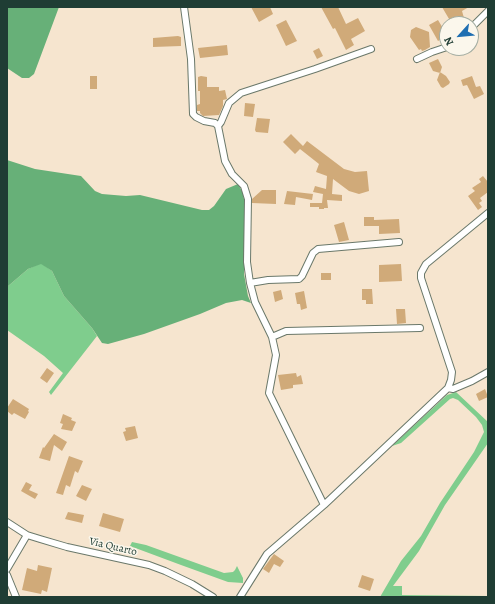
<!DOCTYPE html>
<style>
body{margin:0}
#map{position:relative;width:495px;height:604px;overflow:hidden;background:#f6e5cf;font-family:Alegreya,serif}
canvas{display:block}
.frame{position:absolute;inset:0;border:8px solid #1f3d34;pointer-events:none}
.north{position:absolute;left:439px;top:16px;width:40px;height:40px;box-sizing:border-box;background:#fbf7ec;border:1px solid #a3ada2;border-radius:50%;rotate:243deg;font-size:11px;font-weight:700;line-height:16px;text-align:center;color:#1f3d34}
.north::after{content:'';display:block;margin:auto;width:14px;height:18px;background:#1f6fb2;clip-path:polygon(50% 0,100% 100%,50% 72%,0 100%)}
</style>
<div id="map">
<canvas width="495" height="604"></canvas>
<div class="frame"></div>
<div class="north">N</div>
</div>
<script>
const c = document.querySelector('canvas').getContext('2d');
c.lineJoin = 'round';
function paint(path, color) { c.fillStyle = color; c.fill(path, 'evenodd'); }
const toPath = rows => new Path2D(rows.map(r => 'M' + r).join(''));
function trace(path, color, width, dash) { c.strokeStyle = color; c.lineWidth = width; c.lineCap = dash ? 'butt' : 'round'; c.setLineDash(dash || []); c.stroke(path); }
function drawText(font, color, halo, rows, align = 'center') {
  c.font = font + ' Alegreya,serif'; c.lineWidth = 3; c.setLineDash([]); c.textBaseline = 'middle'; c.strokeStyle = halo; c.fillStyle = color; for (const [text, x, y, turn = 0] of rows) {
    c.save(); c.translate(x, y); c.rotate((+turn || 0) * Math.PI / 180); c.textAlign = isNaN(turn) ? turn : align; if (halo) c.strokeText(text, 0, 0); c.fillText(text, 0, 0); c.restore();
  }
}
paint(toPath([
 [41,263,52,271,64,296,92,328,97,336,51,395,49,392,63,373,44,356,7,330,7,287,28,269],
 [456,392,488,422,488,443,445,505,419,551,393,586,402,586,402,595,488,596,488,597,380,597,401,561,421,536,440,503,474,452,484,432,482,425,476,417,458,400,453,398,450,399,401,443,392,446,447,395],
 [132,542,146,545,224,573,233,572,235,570,237,566,243,578,243,583,228,582,181,565,130,546]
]), '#7fcd8d');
paint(toPath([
 [7,7,59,7,34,74,29,78,22,78,7,68],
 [7,160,35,169,81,176,95,191,102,194,126,196,140,195,202,210,209,210,214,206,226,189,238,184,243,193,245,205,244,274,248,296,251,303,242,300,226,303,200,314,144,334,108,344,102,343,92,328,64,296,52,271,41,264,28,269,7,287]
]), '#67b078');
paint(toPath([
 [251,7,270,7,273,14,259,22],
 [321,7,338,7,346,24,358,18,365,31,351,39,354,45,346,50,335,28,333,29],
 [442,7,469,7,462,11,464,18,454,24,452,24],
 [286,20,297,41,286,46,276,25],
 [438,20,447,35,438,41,429,25],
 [416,27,429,32,430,47,425,50,422,51,421,49,419,50,410,37,411,30],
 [178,36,181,37,181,46,153,47,153,38],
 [227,45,228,55,200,58,198,48],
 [319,48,323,56,317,59,313,51],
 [438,59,442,67,440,73,433,71,429,63],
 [440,72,446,76,450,82,449,84,443,88,441,87,437,80],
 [90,76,97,76,97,89,90,89],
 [201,76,207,77,207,87,219,87,219,91,225,90,227,99,223,100,223,106,219,115,203,116,200,113,200,111,197,111,197,105,200,104,200,91,198,91,198,77],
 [472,76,476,87,480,86,484,94,474,99,467,85,463,86,461,80],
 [245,103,255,104,253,117,244,116],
 [257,118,270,119,268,133,256,132,255,130],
 [291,134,303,146,307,141,344,169,355,172,367,171,369,191,359,194,349,191,333,179,332,194,342,195,342,201,327,200,328,208,324,208,324,209,319,209,319,207,310,207,310,203,322,203,323,194,313,192,315,186,326,189,327,176,316,172,319,164,300,149,295,154,283,142],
 [483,176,488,182,488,192,480,198,482,201,479,203,482,207,478,210,468,196,475,191,472,188,481,182,479,179],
 [262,190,276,190,276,204,252,203,252,199],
 [287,191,313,194,312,200,296,197,295,205,284,204],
 [364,217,374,217,374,220,399,219,400,233,379,234,379,226,364,226],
 [344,222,349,240,339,242,334,225],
 [401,264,402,281,379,282,379,265],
 [321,273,331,273,331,280,321,280],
 [362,289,372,289,373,304,366,304,366,300,362,300],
 [281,290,283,299,275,302,273,292],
 [304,291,307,308,301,310,300,304,297,304,295,293],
 [396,309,405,309,406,323,397,324],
 [47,368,54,373,47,383,40,378],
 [296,373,297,377,301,375,303,384,293,385,293,388,281,390,278,375],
 [485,389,488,397,479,401,476,394],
 [13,399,29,409,28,411,29,412,25,419,14,413,12,415,7,411,7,408],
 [63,414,72,418,71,420,76,422,72,431,61,429,63,424,60,423],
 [135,426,138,438,126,441,123,432,126,431,125,428],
 [54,434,67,442,62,451,54,445,50,461,39,458,43,447,44,448],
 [69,456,83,461,78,473,75,471,70,487,66,485,63,495,56,493],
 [26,482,32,485,29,490,38,494,35,499,21,491],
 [82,485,92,489,86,501,76,496],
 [68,512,84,515,82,523,65,519],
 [103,513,124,519,120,532,99,526],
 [274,554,284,561,280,567,274,564,269,573,263,569],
 [38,565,52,568,47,592,42,590,41,594,22,590,27,568,37,571],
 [362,575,374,579,370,591,358,587]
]), '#d0aa79');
const minor = toPath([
 [184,7,191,59,193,114,196,117,204,121,215,123,218,126],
 [471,28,488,11],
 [417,59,432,52,447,47],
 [250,283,268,280,299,279,302,276,313,253,318,249,399,242],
 [272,337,286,331,420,328],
 [448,388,453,389,472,381,488,372],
 [324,505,269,393,276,355,272,337,255,302,250,283,247,262,248,199,244,186,232,174,225,161,218,126,221,122,229,103,241,93,315,69,371,49],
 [7,522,27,535,40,539,67,547,149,565,165,571,192,584,213,597],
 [7,569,27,535],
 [7,575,16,597],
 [240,597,267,554,324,505,448,388,451,380,452,372,421,278,421,273,426,264,488,213]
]);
trace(minor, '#6a786a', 8);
trace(minor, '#fff', 6);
drawText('11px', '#1f3d34', '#fbf7ec', [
 ["Via Quarto",113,547,13]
]);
</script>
